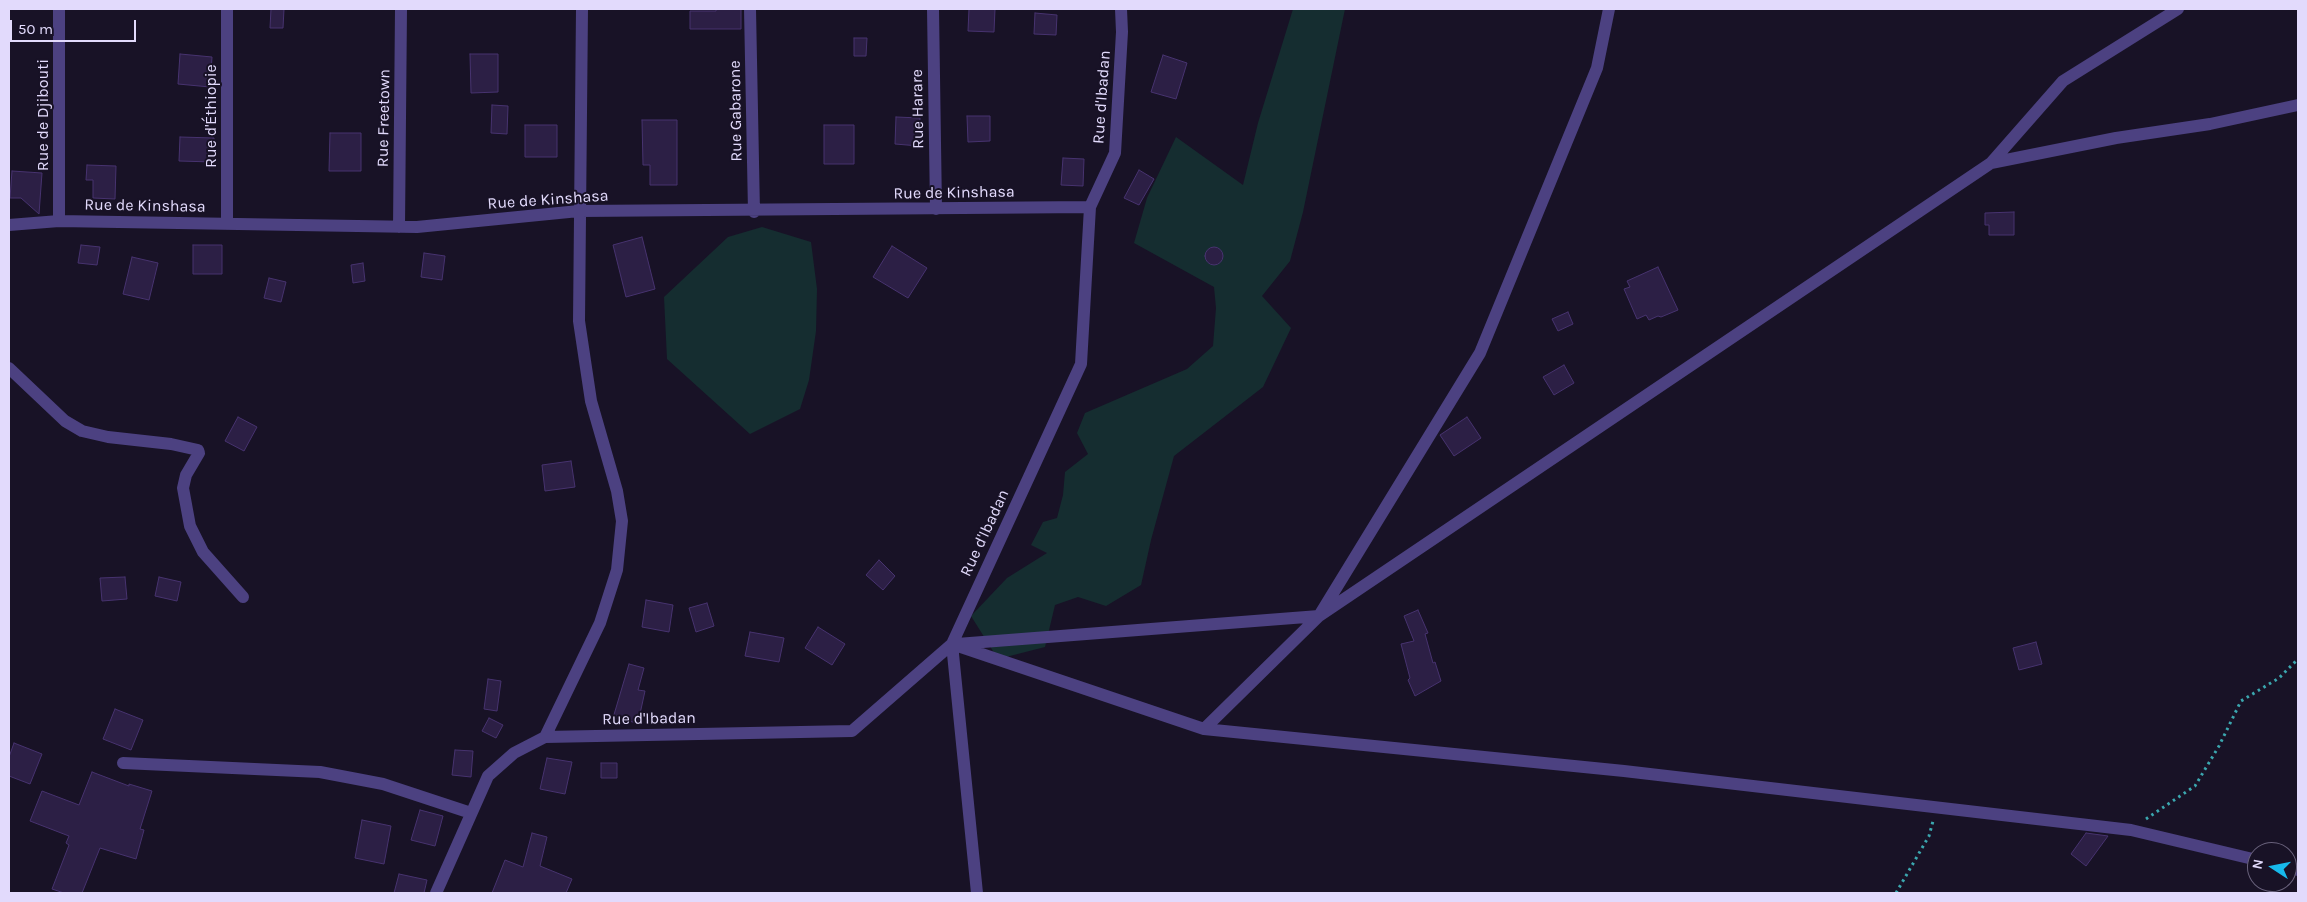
<!DOCTYPE html>
<meta charset="utf-8">
<style>
body{margin:0}
#map{position:relative;width:2307px;height:902px;overflow:hidden;background:#181226;font-family:Karla,sans-serif}
canvas{display:block}
.frame{position:absolute;inset:0;border:10px solid #e2dafc;pointer-events:none}
.north{position:absolute;left:2247px;top:842px;width:50px;height:50px;box-sizing:border-box;background:#181226;border:1px solid #69627c;border-radius:50%;rotate:281deg;font-size:14px;font-weight:700;line-height:20px;text-align:center;color:#e2dafc}
.north::after{content:'';display:block;margin:auto;width:18px;height:22px;background:#17b9eb;clip-path:polygon(50% 0,100% 100%,50% 72%,0 100%)}
.scale{position:absolute;left:10px;top:20px;width:126px;height:22px;box-sizing:border-box;border:2px solid #e2dafc;border-top:0;padding-left:6px;font-size:15px;line-height:18px;white-space:nowrap;color:#e2dafc;-webkit-text-stroke:4px #181226;paint-order:stroke}
</style>
<div id="map">
<canvas width="2307" height="902"></canvas>
<div class="frame"></div>
<div class="north">N</div>
<div class="scale">50 m</div>
</div>
<script>
const c = document.querySelector('canvas').getContext('2d');
c.lineJoin = 'round';
function paint(path, color) { c.fillStyle = color; c.fill(path, 'evenodd'); }
const toPath = rows => new Path2D(rows.map(r => 'M' + r).join(''));
function trace(path, color, width, dash) { c.strokeStyle = color; c.lineWidth = width; c.lineCap = dash ? 'butt' : 'round'; c.setLineDash(dash || []); c.stroke(path); }
function drawText(font, color, halo, rows, align = 'center') {
  c.font = font + ' Karla,sans-serif'; c.lineWidth = 4; c.setLineDash([]); c.textBaseline = 'middle'; c.strokeStyle = halo; c.fillStyle = color; for (const [text, x, y, turn = 0] of rows) {
    c.save(); c.translate(x, y); c.rotate((+turn || 0) * Math.PI / 180); c.textAlign = isNaN(turn) ? turn : align; if (halo) c.strokeText(text, 0, 0); c.fillText(text, 0, 0); c.restore();
  }
}
paint(toPath([
 [1293,9,1345,9,1303,212,1290,261,1262,296,1291,328,1263,387,1174,456,1151,540,1141,585,1106,606,1078,597,1055,605,1045,647,998,659,971,616,1007,578,1047,553,1031,545,1043,522,1057,518,1063,495,1065,472,1088,454,1077,433,1085,413,1187,369,1213,346,1216,308,1214,287,1134,243,1147,198,1176,137,1243,185,1258,123],
 [762,227,811,242,817,289,816,331,809,380,800,409,750,434,667,359,664,297,728,237]
]), '#152d30');
const building = toPath([
 [271,9,284,9,283,28,270,28,271,9],
 [716,9,741,9,741,29,690,29,690,11,716,11,716,9],
 [969,9,995,9,994,32,968,31,969,9],
 [1035,13,1057,15,1056,35,1034,34,1035,13],
 [854,38,867,38,866,56,854,56,854,38],
 [180,54,212,57,210,87,178,84,180,54],
 [470,54,498,54,498,92,471,93,470,54],
 [1163,55,1187,63,1176,99,1151,92,1163,55],
 [492,105,508,106,507,134,491,133,492,105],
 [967,116,990,116,990,141,968,142,967,116],
 [896,117,920,118,919,146,895,144,896,117],
 [642,120,677,120,677,185,650,185,650,165,643,165,642,120],
 [525,125,557,125,557,157,525,157,525,125],
 [824,125,854,125,854,164,824,164,824,125],
 [330,133,361,133,361,171,329,171,330,133],
 [180,137,214,138,213,162,179,161,180,137],
 [1063,158,1084,159,1083,186,1061,185,1063,158],
 [87,165,116,166,115,199,93,198,93,180,86,180,87,165],
 [1139,170,1154,179,1139,205,1124,198,1139,170],
 [12,171,42,173,39,214,21,198,10,198,12,171],
 [2014,212,2014,235,1989,235,1989,225,1985,225,1985,213,2014,212],
 [642,237,655,289,626,297,613,245,642,237],
 [81,245,100,247,97,265,78,263,81,245],
 [193,245,222,245,222,274,193,274,193,245],
 [892,246,927,268,908,298,873,277,892,246],
 '1205 256a9 9 0 1 1 18 0a9 9 0 1 1-18 0Z',
 [424,253,445,256,442,280,421,277,424,253],
 [132,257,158,263,149,300,123,294,132,257],
 [363,263,365,281,353,283,351,265,363,263],
 [1658,267,1678,310,1661,317,1658,316,1649,320,1646,315,1637,319,1624,289,1630,287,1627,281,1658,267],
 [269,278,286,282,281,302,264,298,269,278],
 [1568,312,1573,324,1558,331,1552,319,1568,312],
 [1564,365,1574,383,1554,395,1543,377,1564,365],
 [238,417,257,427,244,451,225,441,238,417],
 [1467,417,1481,438,1454,456,1440,435,1467,417],
 [571,461,575,487,545,491,542,465,571,461],
 [879,560,895,576,883,590,866,575,879,560],
 [125,577,127,599,102,601,100,578,125,577],
 [159,577,181,582,177,601,155,596,159,577],
 [646,600,673,605,669,632,642,627,646,600],
 [707,603,714,626,696,632,689,608,707,603],
 [1418,610,1428,633,1425,634,1433,663,1435,662,1441,681,1415,696,1408,680,1410,678,1401,644,1414,641,1404,616,1418,610],
 [818,627,845,644,832,665,805,648,818,627],
 [750,632,784,638,779,662,745,656,750,632],
 [2036,642,2042,664,2019,670,2013,648,2036,642],
 [629,664,644,668,638,690,645,691,638,723,613,718,629,664],
 [488,679,501,681,497,711,484,709,488,679],
 [115,709,143,720,131,750,103,739,115,709],
 [489,718,503,725,496,738,482,731,489,718],
 [14,743,42,754,30,784,9,776,9,757,14,743],
 [455,750,473,751,471,777,452,775,455,750],
 [547,758,572,762,565,794,540,789,547,758],
 [601,763,617,763,617,778,601,778,601,763],
 [92,772,129,786,129,784,152,791,140,829,144,830,136,859,100,848,82,893,64,893,52,889,69,845,66,843,69,836,30,821,42,791,79,805,92,772],
 [420,810,443,816,435,846,411,840,420,810],
 [362,820,391,826,384,864,355,858,362,820],
 [532,833,547,837,540,866,572,879,566,893,492,893,505,860,523,867,532,833],
 [2086,833,2108,836,2086,866,2071,854,2086,833],
 [399,874,427,880,424,893,394,893,399,874]
]);
paint(building, '#2c1f45');
trace(building, '#47336f', 1);
trace(toPath([
 [2146,819,2195,786,2219,746,2241,701,2279,678,2298,659],
 [1896,893,1929,836,1933,821]
]), '#3ba7af', 3, [2.5, 4]);
trace(toPath([
 [59,9,59,221],
 [227,9,227,224],
 [750,9,754,212],
 [933,9,936,209],
 [1991,163,2116,138,2210,124,2298,105],
 [9,225,59,221,417,227,579,211,1090,207],
 [399,227,401,9],
 [9,368,65,421,82,431,108,437,171,444,198,450,199,453,186,475,183,488,190,526,203,552,243,597],
 [952,644,1204,729,1624,771,2131,830,2257,860],
 [952,644,977,893],
 [957,644,1319,616,1480,353,1597,68,1609,9],
 [1204,729,1319,616,1991,163,2063,81,2178,9],
 [545,737,852,731,952,644,1081,364,1090,207,1115,153,1122,32,1121,9],
 [123,763,320,772,383,784,471,813],
 [2287,867,2298,870],
 [436,893,488,776,514,753,545,737,600,623,617,570,622,521,617,491,591,401,579,321,582,9]
]), '#4c4181', 12);
drawText('16px', '#e2dafc', '#181226', [
 ["Rue d'Ibadan",1102,97,-86],
 ["Rue Harare",918,109,-91],
 ["Rue Gabarone",736,111,-91],
 ["Rue de Djibouti",43,115,-90],
 ["Rue d'Éthiopie",211,116,-90],
 ["Rue Freetown",384,118,-89],
 ["Rue de Kinshasa",954,193,-1],
 ["Rue de Kinshasa",548,200,-4],
 ["Rue de Kinshasa",145,206,1],
 ["Rue d'Ibadan",985,533,-65],
 ["Rue d'Ibadan",649,719,-1]
]);
</script>
